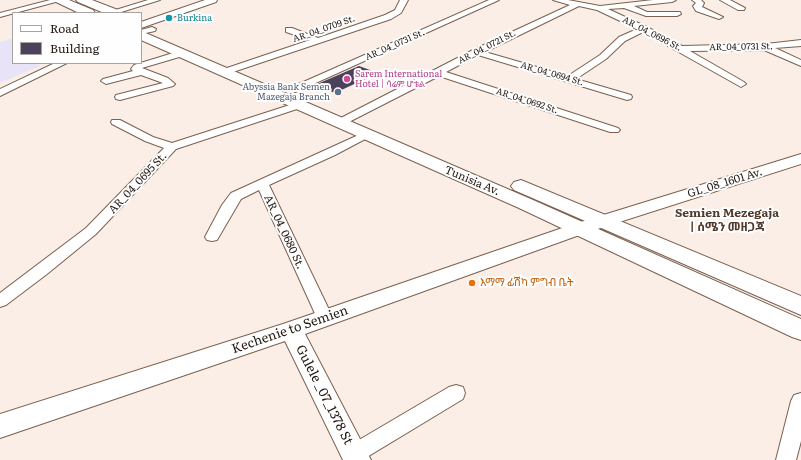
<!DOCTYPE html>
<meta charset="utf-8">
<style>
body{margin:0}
#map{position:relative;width:801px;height:460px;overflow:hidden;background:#fbeee6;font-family:Literata,serif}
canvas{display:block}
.legend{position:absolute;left:12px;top:12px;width:130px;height:52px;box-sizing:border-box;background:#fefefe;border:1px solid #a7a3a0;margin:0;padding:5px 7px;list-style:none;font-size:12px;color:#251a14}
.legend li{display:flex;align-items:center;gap:8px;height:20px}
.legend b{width:20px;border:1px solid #a7a3a0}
</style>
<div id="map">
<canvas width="801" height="460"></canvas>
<ul class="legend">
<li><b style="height:5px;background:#fff"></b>Road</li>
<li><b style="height:11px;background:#4c415a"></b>Building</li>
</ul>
</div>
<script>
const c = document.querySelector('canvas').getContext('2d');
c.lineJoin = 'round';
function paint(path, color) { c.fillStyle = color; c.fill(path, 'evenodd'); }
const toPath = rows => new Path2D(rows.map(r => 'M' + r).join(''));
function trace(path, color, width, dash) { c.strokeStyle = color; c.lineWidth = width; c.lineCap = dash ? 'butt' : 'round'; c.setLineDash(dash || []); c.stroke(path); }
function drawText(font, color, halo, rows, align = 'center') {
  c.font = font + ' Literata,"Noto Sans Ethiopic",serif'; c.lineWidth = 4; c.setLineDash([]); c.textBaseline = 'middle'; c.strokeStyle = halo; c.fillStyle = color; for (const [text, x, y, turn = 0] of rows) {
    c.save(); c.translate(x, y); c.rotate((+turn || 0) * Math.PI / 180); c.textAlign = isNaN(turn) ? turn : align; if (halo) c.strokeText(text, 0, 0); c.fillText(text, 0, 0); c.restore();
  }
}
paint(toPath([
 [13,38,13,63,38,63,40,66,0,83,0,42]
]), '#e9e3f8');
paint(toPath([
 [359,66,378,73,335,93,315,85]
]), '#4c415a');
const minor = toPath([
 [50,0,63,0,0,17,0,13,50,0],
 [148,0,160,0,118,13,109,12,148,0],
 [400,0,408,0,401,13,391,19,227,74,224,75,219,72,221,70,310,40,286,32,286,28,292,28,318,38,385,15,395,10,400,0],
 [489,0,499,0,298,91,295,92,290,89,292,87,489,0],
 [553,0,568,0,600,6,653,0,676,0,672,2,634,6,647,12,680,12,681,14,677,16,646,16,624,8,608,9,647,27,682,46,766,44,801,40,801,46,775,48,801,60,801,66,764,50,690,51,744,82,746,84,741,87,643,32,625,41,606,59,576,79,631,95,632,97,631,99,627,100,478,55,446,72,618,128,620,130,618,132,610,132,439,76,343,125,335,125,334,123,335,121,473,50,570,5,553,0],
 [579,6,597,10,637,29,619,37,600,55,568,76,485,52,579,6],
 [692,0,701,0,704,3,702,7,723,17,719,19,696,11,693,6,696,3,692,0],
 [720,0,730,0,745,8,744,10,738,10,720,0],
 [152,27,156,29,155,31,141,34,141,30,152,27],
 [183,50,187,53,186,55,142,68,168,78,175,84,173,86,120,100,116,99,115,97,116,95,163,83,141,75,106,84,101,81,103,79,133,71,131,69,134,65,183,50],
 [55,63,67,63,0,96,0,89,55,63],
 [299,102,304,105,303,107,176,149,96,234,47,274,6,305,0,307,0,293,86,228,164,148,145,141,112,124,111,122,112,120,120,120,153,137,172,143,299,102],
 [365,132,371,135,369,137,335,155,269,185,333,318,331,322,325,324,319,322,317,318,259,190,241,199,217,240,212,241,207,240,205,237,222,205,231,193,365,132],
 [456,385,463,387,465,393,463,399,362,460,346,460,344,454,347,447,449,387,456,385],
 [801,393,801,441,796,460,776,460,791,401,794,395,801,393]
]);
const tertiary = toPath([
 [205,0,217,0,216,2,141,28,141,22,205,0]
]);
const secondary = toPath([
 [801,154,801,164,585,233,305,334,371,460,343,460,285,341,0,438,0,414,283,324,571,225,801,154]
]);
const primary = toPath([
 [54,0,69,0,93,10,95,13,79,13,56,2,54,0],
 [76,0,92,0,118,10,120,13,104,13,78,2,76,0],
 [141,31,533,200,801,319,801,340,792,337,519,208,141,40,141,31],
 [521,180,801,296,801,315,514,190,511,186,514,182,521,180]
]);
trace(minor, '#7b604f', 2);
trace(tertiary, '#7b604f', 2);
trace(secondary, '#7b604f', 2);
trace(primary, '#7b604f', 2);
paint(minor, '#fff');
paint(tertiary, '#fff');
paint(secondary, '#fff');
paint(primary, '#fff');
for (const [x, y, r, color] of [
 [169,18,4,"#0f9aa8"],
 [347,79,4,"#d1479c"],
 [338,92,4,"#5c6f8a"],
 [472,283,4,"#e8710a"]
]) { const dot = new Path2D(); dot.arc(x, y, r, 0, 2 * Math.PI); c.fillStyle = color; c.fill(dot); trace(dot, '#fefefe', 1.5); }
drawText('9px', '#0d838f', '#fefefe', [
 ["Burkina",177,18]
], 'left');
drawText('9px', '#251a14', '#fefefe', [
 ["AR_04_0709 St.",324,29,-19],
 ["AR_04_0696 St.",652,34,27],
 ["AR_04_0731 St.",395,45,-24],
 ["AR_04_0721 St.",487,47,-27],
 ["AR_04_0731 St.",741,47,-1],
 ["AR_04_0694 St.",552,74,16],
 ["AR_04_0692 St.",527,101,18]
]);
drawText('9px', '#b23c85', '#fefefe', [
 ["Sarem International",355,74],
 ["Hotel | ሳሬም ሆቴል",355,84]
], 'left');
drawText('9px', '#4e5e75', '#fefefe', [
 ["Abyssia Bank Semen",330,87],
 ["Mazegaja Branch",330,97]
], 'right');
drawText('11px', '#251a14', '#fefefe', [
 ["Tunisia Av.",472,181,23],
 ["AR_04_0695 St.",138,183,-47],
 ["GL_08_1601 Av.",725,183,-17],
 ["AR_04_0680 St.",284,232,65]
]);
drawText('11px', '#c56008', '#fefefe', [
 ["እማማ ፊሽካ ምግብ ቤት",480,283]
], 'left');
drawText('bold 12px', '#523929', '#fefefe', [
 ["Semien Mezegaja",727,213],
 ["| ሰሜን መዘጋጃ",727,227]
]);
drawText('13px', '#251a14', '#fefefe', [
 ["Kechenie to Semien",290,330,-19],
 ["Gulele _07_1378 St",324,395,63]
]);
</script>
